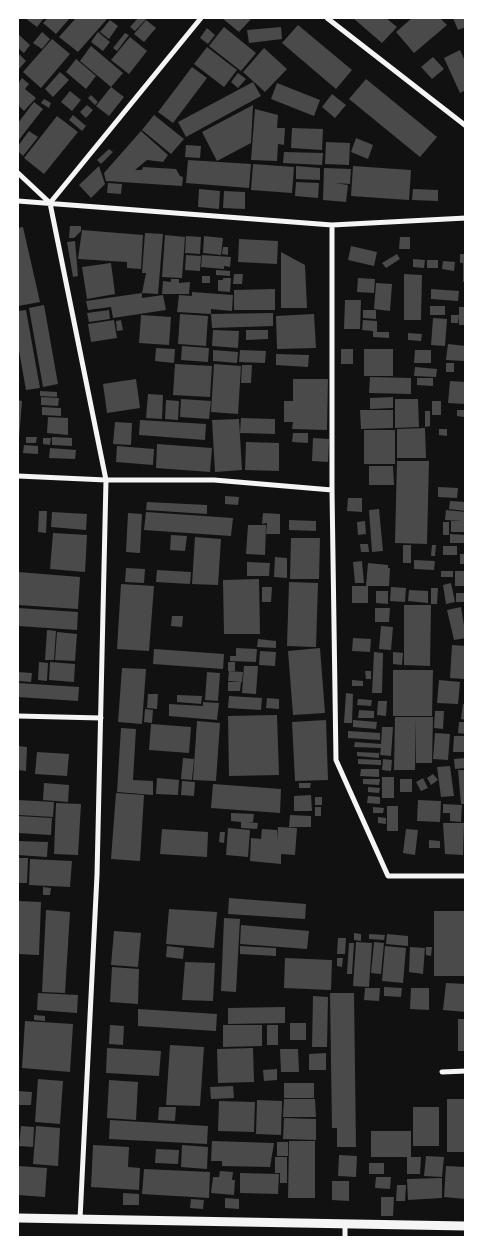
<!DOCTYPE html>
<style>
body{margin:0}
#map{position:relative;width:483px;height:1255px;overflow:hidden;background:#111;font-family:"Crimson Pro",serif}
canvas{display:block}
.frame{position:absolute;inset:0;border:19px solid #fff;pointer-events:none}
</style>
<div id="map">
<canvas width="483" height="1255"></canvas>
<div class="frame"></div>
</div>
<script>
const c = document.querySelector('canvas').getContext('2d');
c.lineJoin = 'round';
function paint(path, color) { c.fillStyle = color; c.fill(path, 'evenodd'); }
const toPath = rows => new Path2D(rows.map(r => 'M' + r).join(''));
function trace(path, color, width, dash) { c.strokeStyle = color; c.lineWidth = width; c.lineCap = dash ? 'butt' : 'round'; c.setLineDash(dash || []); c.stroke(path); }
paint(toPath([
 [25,18,44,18,37,27],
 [48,18,70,18,56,34,43,23],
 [76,18,108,18,78,52,59,37],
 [138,18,146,19,135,31,130,27],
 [222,18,252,18,239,32],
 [353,18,386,18,397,27,382,43],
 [412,18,440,18,447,25,414,53,396,32],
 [453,18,464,18,466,27,458,30],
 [110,20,118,26,109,39,100,32],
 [146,20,156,28,144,42,134,34],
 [298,25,352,70,336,89,282,43],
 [224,27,256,53,241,71,209,46],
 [281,27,282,39,249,43,247,30],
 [207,28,215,35,208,44,200,38],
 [42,32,50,39,42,49,33,43],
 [98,32,110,42,103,51,91,42],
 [125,33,129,35,117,51,113,48],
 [18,34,30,45,24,53,18,48],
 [130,37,147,51,129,74,111,60],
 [52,39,70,54,41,88,23,72],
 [91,46,123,73,111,87,80,61],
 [207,47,237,70,224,87,194,64],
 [264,48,287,69,265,92,243,72],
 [460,50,466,63,466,90,460,93,444,58],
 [18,53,26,61,18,70],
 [433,57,444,69,432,79,421,67],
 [76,59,96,76,86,89,66,72],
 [192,67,207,78,173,123,158,112],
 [60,72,69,80,53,97,45,89],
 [238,73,246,79,238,88,231,82],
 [22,78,29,84,25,89,36,98,24,111,18,105,18,84],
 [366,79,437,137,420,157,349,99],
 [253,82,261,96,186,137,178,122],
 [277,83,320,100,314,116,271,99],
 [111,87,124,97,109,116,96,106],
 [70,91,81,100,72,111,61,102],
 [332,94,346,105,335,118,322,107],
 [91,95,98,102,95,105,88,98],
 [44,99,51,103,49,108,41,103],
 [34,102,43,109,18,141,18,123],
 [87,105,93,110,86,118,80,112],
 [253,105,251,143,217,161,202,132],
 [255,109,278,115,277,128,285,128,284,145,278,144,277,161,251,160],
 [73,115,86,126,82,131,69,120],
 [154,115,184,139,171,154,142,130],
 [57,116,78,132,44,174,24,158],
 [292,128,323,129,322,150,291,148],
 [29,131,38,137,23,156,18,151,18,146],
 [141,131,168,155,163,162,147,160,135,170,142,170,143,167,176,169,180,176,183,177,182,186,106,181,104,173],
 [356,138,373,145,368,159,351,152],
 [326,142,350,143,349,165,325,164],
 [186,145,201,146,200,158,185,157],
 [109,149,113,152,101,164,97,160],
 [284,152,323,153,322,165,283,163],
 [188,160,251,164,249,188,186,183],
 [253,164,294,167,292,193,251,190],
 [99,166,105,184,91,198,79,185],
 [296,166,320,168,320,180,296,179],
 [353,166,411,170,409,200,351,196],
 [324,168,351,169,350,184,335,183,348,185,346,202,323,200],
 [296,182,319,183,318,198,295,196],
 [108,183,122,184,121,194,107,193],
 [199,189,220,191,219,209,198,207],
 [413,189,438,190,438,201,412,200],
 [224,191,245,192,245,209,223,208],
 [70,226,81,226,81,231,74,238,69,238],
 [23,227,40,302,18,306,18,228],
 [82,230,143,235,141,269,127,268,127,262,78,259],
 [145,233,163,234,158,294,142,293,146,273,142,273],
 [165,235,185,237,182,278,162,277],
 [186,236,201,237,200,254,185,253],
 [204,236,223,238,221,255,203,253],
 [400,237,410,237,410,249,399,249],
 [239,239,278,241,277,264,238,262],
 [75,241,78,276,73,277,67,242],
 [351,246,377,252,374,266,348,260],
 [223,247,228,247,228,255,222,254],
 [281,252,305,265,307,308,281,308],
 [397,254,400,259,386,268,382,263],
 [460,254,466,254,466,282,463,282,463,263,460,263],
 [186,255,201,256,200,271,185,270],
 [202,255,231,257,230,267,224,266,224,269,201,267],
 [413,259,425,260,424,268,413,267],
 [427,260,438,260,438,268,427,268],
 [443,261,455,262,454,271,442,269],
 [111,263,115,294,87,299,82,267],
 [216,270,230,271,230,276,216,275],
 [234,274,243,274,242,284,233,284],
 [404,274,422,275,421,320,404,320],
 [202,276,210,276,210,283,202,283],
 [223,278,231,278,230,292,218,291,218,280,223,280],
 [358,278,375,279,374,293,357,292],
 [171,279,179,279,179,283,190,282,189,294,162,294,163,281,171,282],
 [376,283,392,284,390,311,374,309],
 [275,289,275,310,234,310,234,290],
 [431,289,459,291,458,301,431,299],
 [192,292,233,295,232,311,211,309,211,314,177,312,179,295,192,296],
 [142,293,142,298,163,295,166,310,113,318,111,307,88,310,86,301],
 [345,300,361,300,360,329,344,329],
 [44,305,58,384,43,387,29,308],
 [430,306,445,306,445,315,430,315],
 [459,307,466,307,466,325,459,325],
 [26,310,40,388,26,390,18,345,18,311],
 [109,310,110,319,89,322,87,313],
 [363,310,376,310,376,319,363,318],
 [273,313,273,326,212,328,211,314],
 [180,314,208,316,206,346,178,344],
 [314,314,316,348,277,349,276,316],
 [141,315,171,317,169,345,139,343],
 [451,315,459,315,458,323,451,323],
 [433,318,447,319,445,346,431,345],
 [114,320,117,338,91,342,88,324],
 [121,320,123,330,117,331,116,321],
 [363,320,377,321,377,332,389,332,389,338,373,337,373,331,362,330],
 [213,330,239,331,238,348,212,346],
 [246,330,268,330,268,339,246,340],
 [408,333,422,334,421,341,408,340],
 [448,344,466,346,465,361,446,360],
 [182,346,209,348,208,362,181,360],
 [156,348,175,349,174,363,155,361],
 [341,349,353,349,353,364,341,364],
 [364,349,393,349,393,376,364,376],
 [213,350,238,352,237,363,213,361],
 [240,350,266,351,265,363,239,362],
 [415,350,431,350,431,363,414,363],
 [276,354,309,355,308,367,276,365],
 [446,363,454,363,454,372,446,372],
 [175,364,212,366,210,397,173,395],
 [214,364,241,366,238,414,211,412],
 [242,365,252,365,251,383,241,383],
 [415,367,437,369,436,377,414,376],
 [370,377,411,378,411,394,369,393],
 [417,378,433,378,433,386,417,385],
 [136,379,140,408,107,413,103,384],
 [293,379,328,379,327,430,292,429,293,422,284,422,284,401,293,401],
 [450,381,466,382,465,404,448,403],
 [40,391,57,392,57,397,40,396],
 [148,394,163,395,162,419,146,418],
 [41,397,59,398,58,406,41,405],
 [393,397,393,408,370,409,370,398],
 [181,399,211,401,209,419,180,417],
 [395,399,418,399,419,427,395,428],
 [18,400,22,401,19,439,18,439],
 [166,400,179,401,178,420,165,419],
 [432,401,441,401,441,415,432,415],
 [42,407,61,408,61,416,42,415],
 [360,410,393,410,393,428,361,429],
 [457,410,464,410,464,417,457,416],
 [425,411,430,411,430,426,425,427],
 [48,417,68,418,68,435,47,433],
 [241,418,275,419,275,434,240,433],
 [239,419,242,470,215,472,212,420],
 [140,420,206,424,205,440,139,435],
 [115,422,132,423,131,445,113,444],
 [425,428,426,458,397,458,397,429],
 [439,429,447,429,447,436,439,435],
 [364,430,395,430,395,464,364,464],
 [293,433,308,433,308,443,292,442],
 [26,437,37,437,36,443,26,443],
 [52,437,72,438,72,446,52,445],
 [43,438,51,438,50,445,43,444],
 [313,438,329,439,328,462,312,461],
 [246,442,279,443,279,471,245,470],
 [157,444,212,448,210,472,156,468],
 [24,445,38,446,38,454,23,453],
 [117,446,154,449,153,465,116,462],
 [50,448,76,450,75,459,49,458],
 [397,461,429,461,427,544,395,543],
 [369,466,393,466,394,485,369,485],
 [438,487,458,488,457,498,438,497],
 [225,496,239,497,238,505,225,504],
 [348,498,362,498,362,512,347,511],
 [450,501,466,502,466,511,449,509],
 [147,502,207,505,207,514,146,510],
 [379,509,383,551,372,552,369,510],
 [446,510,466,512,466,532,451,532,451,521,462,521,445,520],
 [39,511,47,511,46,533,38,532],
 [52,512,87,514,86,530,51,527],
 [146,512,233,518,231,536,144,530],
 [128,513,142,514,140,553,126,552],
 [263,513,280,514,280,534,266,534,267,523,262,524],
 [289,520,316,521,316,531,289,530],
 [365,521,366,534,358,535,357,522],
 [443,522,449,522,449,535,443,535],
 [248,525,266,525,265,555,246,554],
 [53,533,87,535,85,572,50,569],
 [450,534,466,535,466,543,450,543],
 [171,535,187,536,185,551,170,550],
 [195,537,221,539,218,585,192,584],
 [291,538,320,538,319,579,290,579],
 [360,544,368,544,369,552,361,552],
 [403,545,411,545,411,563,403,563],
 [432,545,436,545,435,556,431,556],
 [443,546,457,546,457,555,443,555],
 [460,554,466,554,466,564,460,564],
 [275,557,287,558,287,578,274,577],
 [414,560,435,561,434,570,414,569],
 [362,561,364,583,355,583,353,562],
 [247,562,270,563,269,576,247,576],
 [368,563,388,565,388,568,390,568,389,586,368,586,368,603,352,603,352,586,366,586],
 [126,568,145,569,144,583,125,582],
 [157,570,191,572,190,584,156,582],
 [441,571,453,571,453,577,441,577],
 [455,571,465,571,464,586,455,586],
 [18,572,80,577,78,609,18,605],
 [259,579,260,634,224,634,223,580],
 [289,582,318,583,316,647,287,646],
 [451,583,455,602,446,604,443,585],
 [121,584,154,586,149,651,117,649],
 [262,587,272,587,271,602,262,602],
 [391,587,406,588,405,602,390,601],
 [431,588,438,588,437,604,431,604],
 [409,590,428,591,428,603,408,601],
 [376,591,388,591,388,604,376,603],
 [456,593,465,593,464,602,456,602],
 [404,605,431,605,430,666,404,665],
 [461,607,466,638,454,640,447,610],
 [18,608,78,612,77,630,18,626],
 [375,608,390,608,389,622,375,622],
 [172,616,183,616,182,627,171,626],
 [381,626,393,627,391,650,379,649],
 [47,630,56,631,54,660,45,660],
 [57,632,77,634,75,661,55,660],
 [353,638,371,639,370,652,352,651],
 [258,639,276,641,276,648,257,647],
 [452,645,466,646,464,679,450,678],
 [236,648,257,649,256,662,230,661,230,656,236,656],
 [320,648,325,713,293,715,288,651],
 [154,649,224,654,223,669,153,664],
 [260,651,276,652,275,666,259,665],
 [374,652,383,653,382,693,372,693],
 [393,652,403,653,402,665,393,664],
 [39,662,48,663,47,681,38,680],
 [50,662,75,664,74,682,49,680],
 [228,662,235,662,235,671,228,671],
 [244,666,258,666,256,694,242,693],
 [122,668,146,669,142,724,118,722],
 [393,670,433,670,432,716,393,716],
 [229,671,243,672,242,682,228,681],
 [365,671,371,671,371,679,366,679],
 [18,672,32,673,31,682,18,681],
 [207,672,220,673,218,701,205,700],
 [352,680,363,681,363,686,352,686],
 [439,680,460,682,458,704,437,703],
 [228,682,241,682,240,691,228,691],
 [18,683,79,687,78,701,18,697],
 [346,693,353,694,352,723,344,723],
 [148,694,158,694,157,709,147,708],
 [177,695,202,696,201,704,177,702],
 [229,696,262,698,261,710,228,708],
 [267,698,279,699,279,709,266,708],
 [358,699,372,700,371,706,357,705],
 [378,701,387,701,386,716,377,715],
 [203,702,219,703,217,720,169,716,169,704,203,706],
 [463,704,466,705,466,720,461,719],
 [145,709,153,710,152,723,144,722],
 [359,710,374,711,374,718,358,718],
 [435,711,444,711,443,729,434,728],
 [277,715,279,775,229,776,228,716],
 [395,717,416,717,415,770,394,770],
 [416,717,433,717,432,763,416,763],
 [326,720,328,780,295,781,292,722],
 [353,720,377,722,376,729,353,727],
 [197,721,220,723,216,781,193,780],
 [459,722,466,722,466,734,458,733],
 [151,724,191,727,189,753,149,750],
 [382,727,393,727,391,756,380,755,381,748,354,747,355,742,381,744],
 [121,728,136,729,133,780,153,781,153,795,117,792],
 [348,731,380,733,380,740,348,738],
 [435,733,450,734,448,760,433,759],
 [454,736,466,736,466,752,453,752],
 [18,746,27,747,26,771,18,770],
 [37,752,69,754,67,776,35,774],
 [357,752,379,753,379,758,357,756],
 [183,758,194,759,192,780,181,779],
 [466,758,466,768,455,769,454,759],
 [358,759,381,760,381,765,358,764],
 [383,759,392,760,391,771,382,770],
 [450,766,454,796,441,797,437,767],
 [361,769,379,769,379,777,360,776],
 [458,770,466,770,466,804,461,804],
 [433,774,438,780,431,785,427,778],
 [382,777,394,777,394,798,382,798],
 [157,778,179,780,178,795,156,794],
 [423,778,428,788,421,791,416,782],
 [363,779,380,779,379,785,363,784],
 [400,779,412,779,412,792,400,792],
 [182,781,195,782,194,796,181,795],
 [44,783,69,785,68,802,43,800],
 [299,783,311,783,310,788,299,788],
 [213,784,281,789,280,813,211,808],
 [368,787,380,788,379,793,368,792],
 [116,793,144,795,140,861,111,859],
 [311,795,312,811,294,811,294,796],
 [368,796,380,797,380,804,367,803],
 [315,797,322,797,322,805,315,805],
 [18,800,54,802,53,817,18,815],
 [418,800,441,801,440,822,417,821],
 [56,803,81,804,78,855,54,854],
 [443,804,462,805,461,822,450,821,450,813,443,813],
 [387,806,398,806,398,831,387,831],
 [315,807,321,807,321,816,315,816],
 [373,807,384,808,383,813,373,813],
 [231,813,254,814,253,822,247,822,258,823,257,829,241,828,241,822,231,821],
 [290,815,311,816,311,827,289,827],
 [18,816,52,818,51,835,18,833],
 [378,817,386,818,386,824,378,823],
 [443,823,464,823,463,855,445,854],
 [278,827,297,828,295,855,281,854,281,864,250,861,251,838,261,839,262,829,277,830,277,840],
 [228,828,250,830,248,857,226,855],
 [162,829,208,832,207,857,160,854],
 [406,829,418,830,415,855,403,853],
 [220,832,225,832,224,843,219,842],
 [429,840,440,841,440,848,429,848],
 [18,841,48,842,47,857,18,855],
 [18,858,28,858,27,883,18,883],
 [30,859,72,861,70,887,29,885],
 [43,887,51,888,50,895,43,895],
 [229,898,306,904,305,919,228,914],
 [18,901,41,902,39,955,18,954],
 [169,909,217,912,214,948,166,944],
 [46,910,70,912,65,993,42,992],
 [434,911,466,911,466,976,434,976],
 [224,918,240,919,236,992,221,991],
 [241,925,309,931,307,949,240,944],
 [114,931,141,933,138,967,111,965],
 [354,933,361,934,361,941,354,940],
 [369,934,385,935,384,940,369,939],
 [387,934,408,936,408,946,386,944],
 [338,938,346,938,345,954,337,954],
 [356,942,372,943,369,987,353,986],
 [374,942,384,943,381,974,371,973],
 [349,943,354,943,352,974,347,974],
 [167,946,184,948,183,959,166,957],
 [240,946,276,948,276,956,240,954],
 [385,946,406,948,403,983,382,981],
 [410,947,425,948,423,974,409,972],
 [426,947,432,947,431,956,426,955],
 [285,958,332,960,331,990,284,988],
 [337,958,343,958,342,967,337,966],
 [185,962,215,963,213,1001,182,1000],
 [112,967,139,969,138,1004,110,1002],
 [446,983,466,984,466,1012,443,1010],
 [384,987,402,988,401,997,384,996],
 [365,988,380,988,379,1001,364,1000],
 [411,988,429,988,429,1010,410,1009],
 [38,993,78,995,77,1013,37,1010],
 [330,993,354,993,356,1147,337,1147,337,1128,332,1128],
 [313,996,328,997,327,1047,312,1047],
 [285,1007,285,1023,228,1024,228,1008],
 [138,1009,217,1014,216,1031,138,1026],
 [34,1015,45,1016,45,1021,34,1020],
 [458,1019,466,1019,466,1051,458,1051],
 [25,1021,73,1024,70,1072,22,1068],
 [290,1023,306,1023,306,1040,290,1040],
 [110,1025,124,1026,123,1045,109,1044],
 [223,1025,262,1025,262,1046,223,1047],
 [267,1025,278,1025,278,1045,267,1045],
 [170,1045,204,1047,200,1106,166,1105],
 [107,1048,161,1051,159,1076,106,1073],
 [253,1048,254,1082,218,1083,217,1049],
 [280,1049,298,1049,299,1072,281,1072],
 [326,1053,326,1070,309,1070,309,1054],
 [277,1069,277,1080,264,1081,263,1070],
 [38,1079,63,1081,60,1124,35,1122],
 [109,1080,138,1082,136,1120,107,1118],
 [284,1083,314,1083,314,1098,284,1098],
 [233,1086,234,1098,211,1099,210,1087],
 [18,1091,32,1092,31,1105,18,1105],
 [284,1099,315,1099,316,1117,283,1117],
 [447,1099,466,1099,466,1152,447,1152],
 [257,1100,282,1101,281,1135,256,1134],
 [219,1101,255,1102,254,1132,218,1131],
 [159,1107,176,1107,175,1121,158,1120],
 [413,1107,439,1107,439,1146,413,1146],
 [284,1118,316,1119,316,1140,283,1139],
 [110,1120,208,1126,207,1144,109,1139],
 [21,1126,34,1127,33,1147,19,1146],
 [36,1126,60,1128,58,1166,33,1164],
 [371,1131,411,1131,411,1157,421,1157,420,1174,407,1174,407,1157,371,1157],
 [212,1141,274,1143,270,1167,222,1166,222,1161,211,1161],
 [289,1141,315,1141,315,1198,288,1198],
 [277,1142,288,1142,288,1156,277,1156],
 [93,1145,129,1147,128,1167,140,1168,139,1190,91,1187],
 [182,1145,208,1147,207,1169,181,1167],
 [156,1149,179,1150,178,1164,155,1163],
 [339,1155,357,1156,356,1177,338,1176],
 [426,1156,444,1157,442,1177,424,1176],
 [275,1157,287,1157,287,1183,280,1183,280,1173,275,1173],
 [369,1163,384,1163,384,1174,369,1174],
 [18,1166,47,1168,45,1197,18,1195],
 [446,1166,466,1167,466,1199,444,1197],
 [144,1169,210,1172,209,1198,142,1194],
 [220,1171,233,1172,232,1180,235,1180,234,1195,211,1193,213,1177,219,1177],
 [240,1173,279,1174,278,1194,240,1193],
 [376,1177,391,1177,390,1189,375,1188],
 [442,1178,442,1198,408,1200,407,1179],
 [332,1181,349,1181,349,1201,332,1200],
 [397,1185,406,1185,405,1201,396,1201],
 [123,1193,139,1194,139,1205,123,1205],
 [381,1197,394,1197,393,1216,381,1216],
 [225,1198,239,1199,239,1209,225,1208],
 [191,1199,204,1200,203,1209,190,1208]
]), '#4a4a4a');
trace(toPath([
 [327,18,466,126],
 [18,173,50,203,106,480,97,875,80,1219],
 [18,201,332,225,466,218],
 [50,203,201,18],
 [332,225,332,490,336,760,388,876,466,876],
 [18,476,106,480,214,480,332,490],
 [18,716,101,718],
 [442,1072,466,1071],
 [345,1224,345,1238]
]), '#f5f5f5', 5);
trace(toPath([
 [18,1218,466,1226]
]), '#f5f5f5', 9);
</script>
